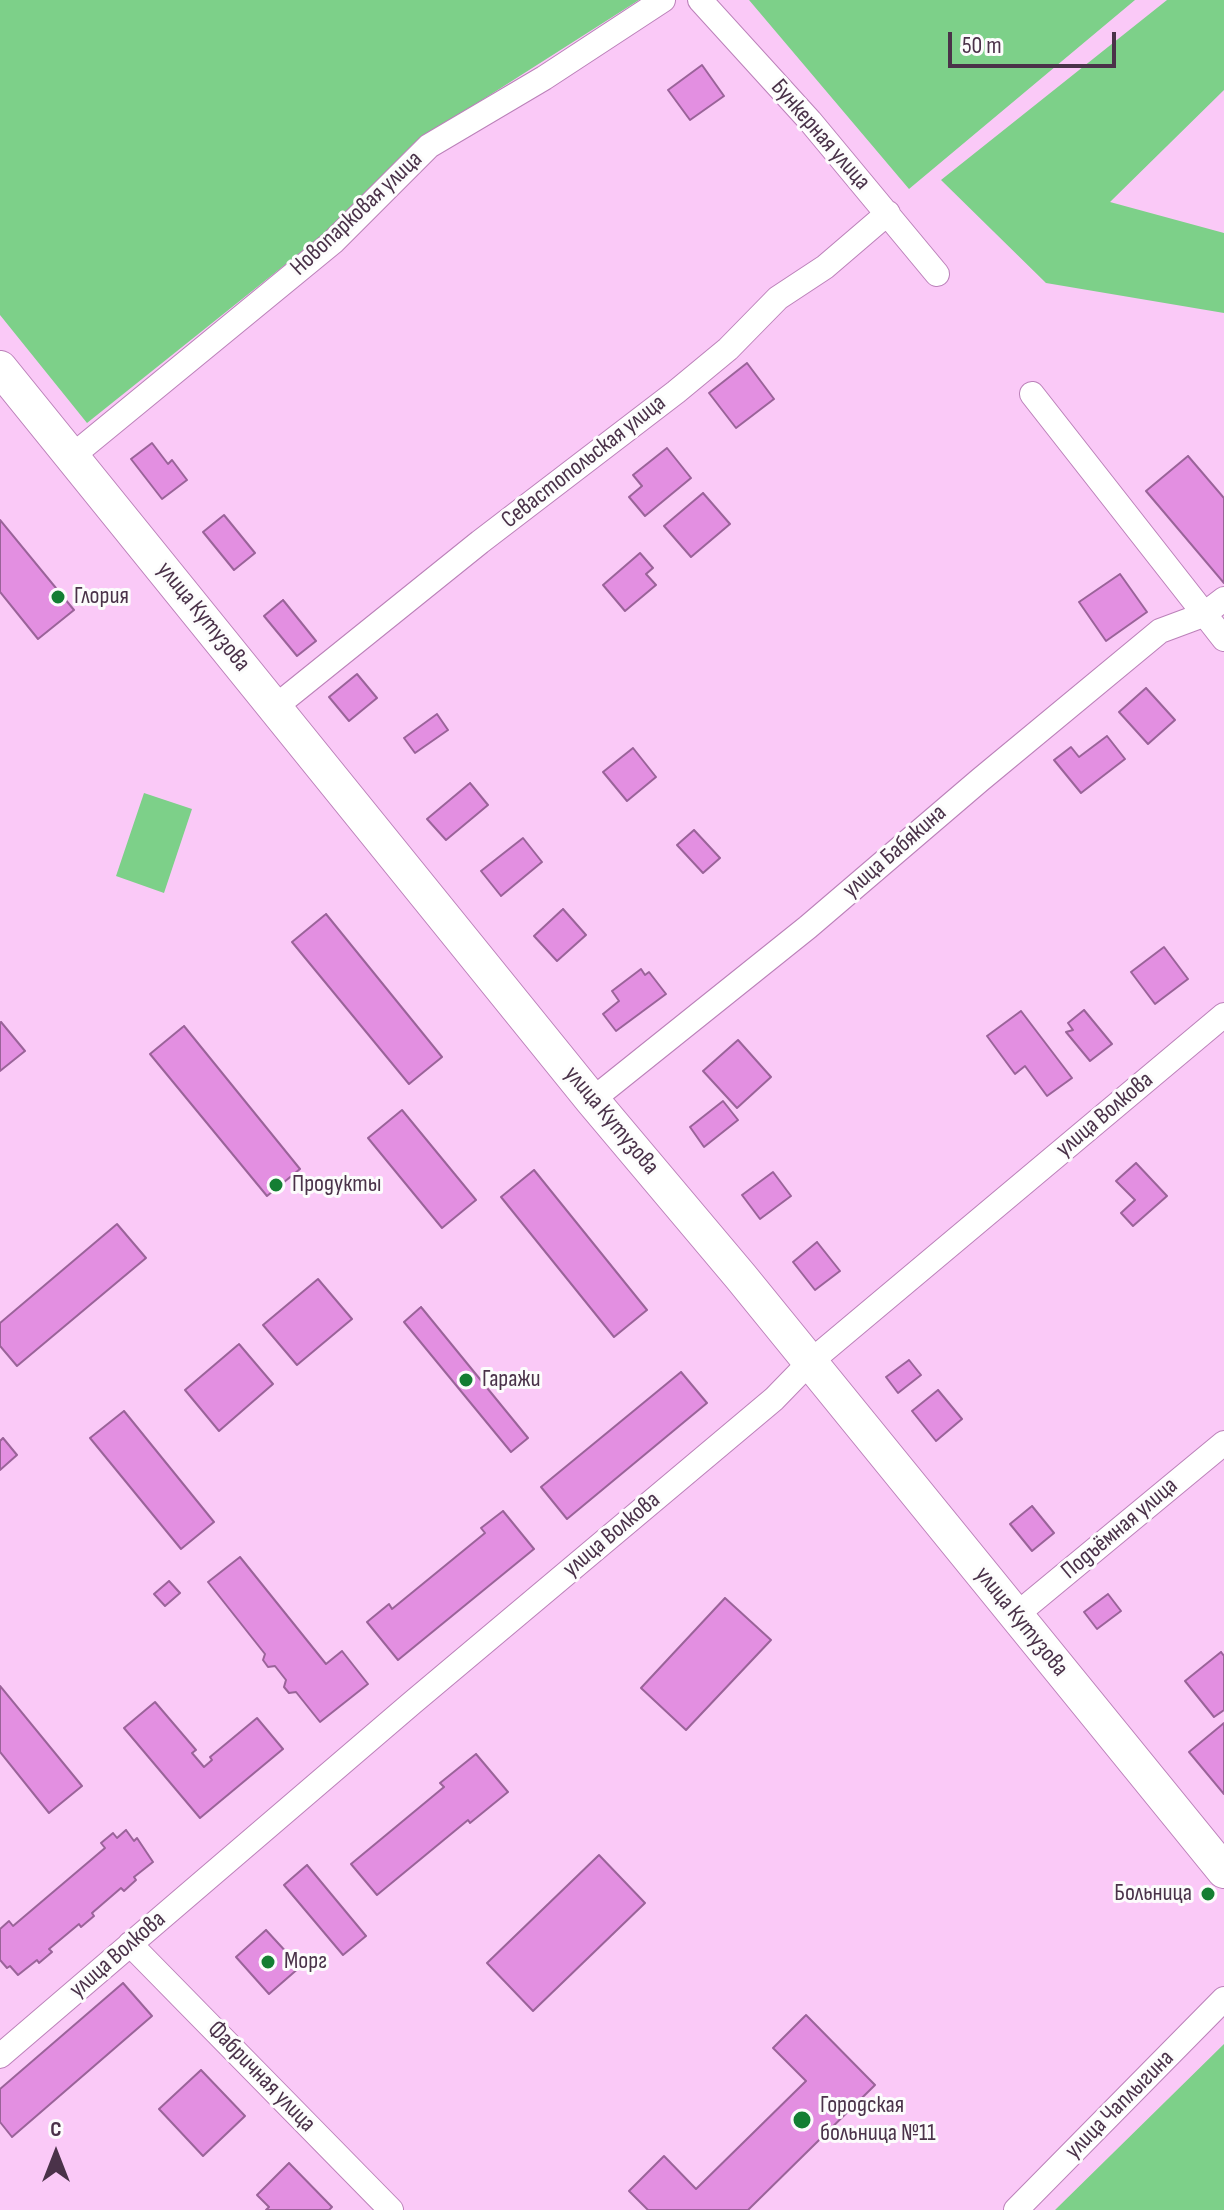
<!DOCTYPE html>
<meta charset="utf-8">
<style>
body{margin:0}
#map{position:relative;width:1224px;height:2210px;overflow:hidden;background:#fac9f7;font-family:"Sofia Sans Condensed",sans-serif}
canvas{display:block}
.north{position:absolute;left:16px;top:2114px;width:80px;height:80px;-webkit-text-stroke:6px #fcfcfc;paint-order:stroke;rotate:0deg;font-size:22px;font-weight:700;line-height:32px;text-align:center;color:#4a3249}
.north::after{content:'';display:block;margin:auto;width:28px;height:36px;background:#4a3249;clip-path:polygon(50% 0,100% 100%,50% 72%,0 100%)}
.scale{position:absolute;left:948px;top:32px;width:168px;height:36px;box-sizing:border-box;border:4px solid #4a3249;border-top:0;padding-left:10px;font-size:24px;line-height:28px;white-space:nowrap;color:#4a3249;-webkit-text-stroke:6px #fcfcfc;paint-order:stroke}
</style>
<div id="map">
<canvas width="1224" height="2210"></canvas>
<div class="north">С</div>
<div class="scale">50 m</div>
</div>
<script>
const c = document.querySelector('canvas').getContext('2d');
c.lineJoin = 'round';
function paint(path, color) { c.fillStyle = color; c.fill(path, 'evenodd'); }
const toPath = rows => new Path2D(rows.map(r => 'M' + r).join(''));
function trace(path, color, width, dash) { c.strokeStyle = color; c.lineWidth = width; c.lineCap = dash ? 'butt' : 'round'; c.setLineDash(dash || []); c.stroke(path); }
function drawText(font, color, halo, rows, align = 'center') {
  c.font = font + ' "Sofia Sans Condensed",sans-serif'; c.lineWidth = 6; c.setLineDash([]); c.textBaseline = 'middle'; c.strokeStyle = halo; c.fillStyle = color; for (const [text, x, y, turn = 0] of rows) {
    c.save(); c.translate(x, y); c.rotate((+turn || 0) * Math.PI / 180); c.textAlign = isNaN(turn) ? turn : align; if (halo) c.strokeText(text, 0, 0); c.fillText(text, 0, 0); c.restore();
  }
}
paint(toPath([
 [0,0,639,0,413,144,331,228,87,423,0,315],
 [749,0,1135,0,909,189],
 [1167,0,1224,0,1224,90,1110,202,1224,233,1224,313,1046,283,941,180],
 [144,793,192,809,164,893,116,876],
 [1224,2044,1224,2210,1055,2210]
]), '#7dd089');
const building = toPath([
 [702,65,724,96,690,120,668,90,702,65],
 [747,363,774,399,736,428,709,393,747,363],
 [152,443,168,464,172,460,187,480,162,499,131,459,152,443],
 [667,448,691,478,645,516,629,497,642,486,633,475,667,448],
 [1188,456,1224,498,1224,583,1146,491,1188,456],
 [703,493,730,524,691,557,664,526,703,493],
 [224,515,255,553,234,570,203,532,224,515],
 [0,520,74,610,38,639,0,592,0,520],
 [640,553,653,568,646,574,656,585,625,611,603,585,640,553],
 [1120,574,1147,612,1106,641,1079,602,1120,574],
 [283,600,316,641,297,656,264,616,283,600],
 [357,674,377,698,349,721,329,697,357,674],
 [1146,688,1175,720,1148,744,1119,712,1146,688],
 [437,714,448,730,415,753,404,738,437,714],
 [1107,736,1125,759,1081,793,1054,760,1071,747,1079,757,1107,736],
 [633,748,656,777,627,801,603,772,633,748],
 [470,783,488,805,446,840,427,819,470,783],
 [694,830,720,858,703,873,677,845,694,830],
 [523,838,542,862,501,896,481,871,523,838],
 [563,909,586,935,557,961,534,936,563,909],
 [326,914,442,1057,409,1084,292,942,326,914],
 [1164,947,1188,979,1155,1004,1131,972,1164,947],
 [641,969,645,975,649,972,666,994,616,1031,603,1014,619,1001,612,991,641,969],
 [1084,1010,1112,1044,1090,1061,1066,1032,1073,1030,1068,1023,1084,1010],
 [1021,1011,1072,1078,1047,1096,1025,1066,1015,1074,987,1036,1021,1011],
 [1,1022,25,1051,0,1071,0,1023,1,1022],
 [184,1026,300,1169,267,1196,150,1054,184,1026],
 [738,1040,771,1077,737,1108,703,1071,738,1040],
 [723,1101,738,1120,704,1147,690,1127,723,1101],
 [402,1110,476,1200,442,1228,368,1138,402,1110],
 [1136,1163,1167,1196,1133,1226,1121,1213,1135,1200,1116,1181,1136,1163],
 [534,1170,647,1310,614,1337,501,1197,534,1170],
 [773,1172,791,1196,760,1219,742,1195,773,1172],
 [117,1224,146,1258,17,1366,0,1346,0,1323,117,1224],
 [817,1242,840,1271,815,1290,793,1262,817,1242],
 [318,1279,352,1319,297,1365,263,1325,318,1279],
 [421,1307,528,1438,511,1452,404,1322,421,1307],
 [239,1344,273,1384,219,1431,185,1390,239,1344],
 [909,1360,921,1375,898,1393,886,1377,909,1360],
 [681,1372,707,1403,567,1519,541,1487,681,1372],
 [938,1390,962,1419,936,1441,912,1411,938,1390],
 [124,1411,214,1522,181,1549,90,1438,124,1411],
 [3,1438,17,1455,0,1470,0,1441,3,1438],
 [1032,1506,1054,1533,1032,1551,1010,1524,1032,1506],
 [503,1511,534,1549,398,1660,367,1622,389,1604,392,1609,485,1533,481,1528,503,1511],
 [240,1557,326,1664,342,1651,368,1684,320,1722,296,1692,289,1693,284,1687,286,1680,275,1666,268,1667,263,1660,265,1654,208,1582,240,1557],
 [169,1581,180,1593,165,1606,154,1594,169,1581],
 [1108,1594,1121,1611,1097,1629,1084,1612,1108,1594],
 [725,1598,771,1640,686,1730,641,1688,725,1598],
 [1221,1652,1224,1656,1224,1710,1214,1717,1185,1681,1221,1652],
 [0,1686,82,1786,49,1813,0,1752,0,1686],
 [155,1702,196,1750,192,1753,204,1767,212,1760,210,1757,257,1718,283,1749,200,1818,124,1728,155,1702],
 [1224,1723,1224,1794,1189,1752,1224,1723],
 [476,1754,508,1792,470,1823,468,1820,377,1895,351,1864,444,1787,440,1783,476,1754],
 [126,1830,134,1841,137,1838,153,1862,134,1877,136,1880,124,1891,121,1888,92,1913,94,1916,81,1927,79,1924,49,1949,52,1952,39,1963,37,1960,18,1975,10,1966,7,1968,0,1960,0,1929,9,1921,13,1926,105,1848,101,1843,113,1833,117,1838,126,1830],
 [599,1855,645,1903,533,2011,487,1963,599,1855],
 [307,1865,366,1936,343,1955,284,1885,307,1865],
 [266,1930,300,1967,269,1994,236,1957,266,1930],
 [123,1983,152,2016,12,2137,0,2122,0,2089,123,1983],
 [806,2015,875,2085,748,2210,648,2210,629,2191,664,2156,696,2189,806,2081,773,2048,806,2015],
 [201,2070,245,2116,203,2156,159,2109,201,2070],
 [289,2163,332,2207,329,2210,266,2210,269,2207,257,2195,289,2163]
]);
paint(building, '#e38fe1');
trace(building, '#9a6399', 2);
const minor = toPath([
 [700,0,810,121,937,274],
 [1032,394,1224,639],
 [71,457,333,242,429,146,544,78,663,0],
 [275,707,480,542,676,392,728,349,778,298,825,267,888,213],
 [592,1100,808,927,980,780,1160,631,1203,615,1224,599],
 [1016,1615,1224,1443],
 [130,1944,391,2210],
 [0,2056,412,1703,774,1399,809,1363,1224,1015],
 [1016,2210,1224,1999]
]);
const secondary = toPath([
 [0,368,592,1100,741,1277,1224,1871]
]);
trace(minor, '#bb81b9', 26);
trace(secondary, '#bb81b9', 36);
trace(minor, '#fff', 24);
trace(secondary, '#fff', 34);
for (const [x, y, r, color] of [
 [58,597,8,"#147e33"],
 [276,1185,8,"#147e33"],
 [466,1380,8,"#147e33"],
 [1208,1894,8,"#147e33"],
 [268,1962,8,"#147e33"],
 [802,2120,10,"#147e33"]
]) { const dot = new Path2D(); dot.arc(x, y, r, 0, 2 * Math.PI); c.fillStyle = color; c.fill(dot); trace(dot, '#fcfcfc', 3); }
drawText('24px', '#4a3249', '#fcfcfc', [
 ["Бункерная улица",820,135,49],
 ["Новопарковая улица",357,214,-43],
 ["Севастопольская улица",584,462,-38],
 ["улица Кутузова",203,617,51],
 ["улица Бабякина",895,852,-41],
 ["улица Волкова",1105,1115,-40],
 ["улица Кутузова",611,1121,50],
 ["Подъёмная улица",1120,1529,-40],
 ["улица Волкова",612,1535,-40],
 ["улица Кутузова",1021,1622,51],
 ["улица Волкова",118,1955,-41],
 ["Фабричная улица",261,2077,46],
 ["улица Чаплыгина",1120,2105,-45]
]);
drawText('24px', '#4a3249', '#fcfcfc', [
 ["Глория",74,597],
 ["Продукты",292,1185],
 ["Гаражи",482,1380],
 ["Больница",1192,1894,"right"],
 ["Морг",284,1962],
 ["Городская",820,2106],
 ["больница №11",820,2134]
], 'left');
</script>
